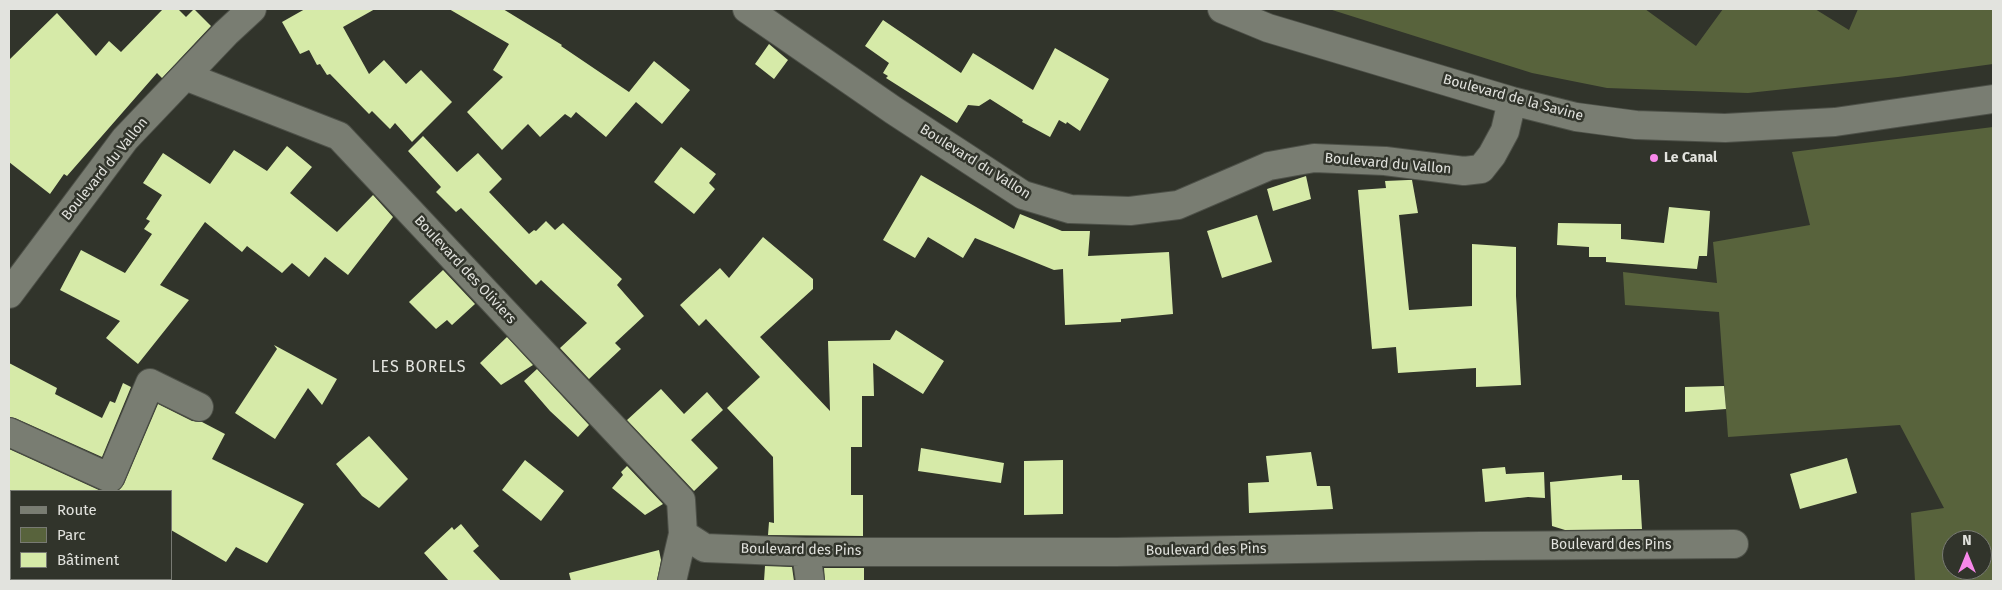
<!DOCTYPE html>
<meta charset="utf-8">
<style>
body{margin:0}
#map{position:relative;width:2002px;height:590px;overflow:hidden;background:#31342b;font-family:"Fira Sans",sans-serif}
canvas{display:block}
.frame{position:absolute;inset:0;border:10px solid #e2e3de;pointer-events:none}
.legend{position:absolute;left:10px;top:490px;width:162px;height:90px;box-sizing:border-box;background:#31342b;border:1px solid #787a73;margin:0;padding:6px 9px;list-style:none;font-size:15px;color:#e2e3de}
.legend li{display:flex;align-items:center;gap:10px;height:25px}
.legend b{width:25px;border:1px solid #787a73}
.north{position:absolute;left:1942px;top:530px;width:50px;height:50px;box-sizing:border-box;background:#31342b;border:1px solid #787a73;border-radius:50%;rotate:0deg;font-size:14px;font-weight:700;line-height:20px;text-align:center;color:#e2e3de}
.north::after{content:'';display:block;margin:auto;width:18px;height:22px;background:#f888ea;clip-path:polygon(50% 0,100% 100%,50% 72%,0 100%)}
</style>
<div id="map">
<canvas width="2002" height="590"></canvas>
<div class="frame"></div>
<ul class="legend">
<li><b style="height:6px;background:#797d72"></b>Route</li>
<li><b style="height:14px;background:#58633c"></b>Parc</li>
<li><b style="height:14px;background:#d6eaa8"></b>Bâtiment</li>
</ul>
<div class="north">N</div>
</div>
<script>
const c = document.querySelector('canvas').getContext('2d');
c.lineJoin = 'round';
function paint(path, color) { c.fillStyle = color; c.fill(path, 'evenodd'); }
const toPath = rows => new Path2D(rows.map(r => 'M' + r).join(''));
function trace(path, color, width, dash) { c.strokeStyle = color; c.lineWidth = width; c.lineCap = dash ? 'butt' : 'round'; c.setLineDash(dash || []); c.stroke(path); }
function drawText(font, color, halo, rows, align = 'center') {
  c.font = font + ' "Fira Sans",sans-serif'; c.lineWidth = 5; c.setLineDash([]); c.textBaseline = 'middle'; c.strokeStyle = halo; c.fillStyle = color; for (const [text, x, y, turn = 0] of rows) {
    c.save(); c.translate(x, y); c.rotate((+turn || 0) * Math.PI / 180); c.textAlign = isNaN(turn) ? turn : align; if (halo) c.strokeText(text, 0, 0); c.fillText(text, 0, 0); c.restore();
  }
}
paint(toPath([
 [1329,9,1645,9,1696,46,1723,9,1815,9,1849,30,1858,9,1993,9,1993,64,1898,77,1748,93,1607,88,1532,73],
 [1993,127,1993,581,1915,581,1911,513,1944,508,1900,425,1728,437,1719,312,1625,305,1623,272,1717,283,1713,242,1810,225,1792,152],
 [1952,540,1982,540,1982,570,1952,570]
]), '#58633c');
paint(toPath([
 [163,9,178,9,186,17,194,9,211,26,162,78,157,73,67,176,64,174,50,194,9,162,9,60,57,13,96,56,109,41,121,52],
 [305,9,375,9,343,27,369,74,384,60,406,84,421,70,452,102,412,142,395,123,390,129,372,111,369,114,330,74,327,75,320,64,317,65,309,50,300,54,282,22],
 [449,9,503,9,562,45,561,46,629,92,654,61,690,90,662,124,636,102,606,137,576,112,571,118,565,114,540,137,528,124,502,150,467,112,503,77,493,70,509,44],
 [883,20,961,73,973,53,1033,90,1055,48,1109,79,1080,131,1067,122,1066,124,1059,120,1050,137,1022,122,1023,120,990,99,979,106,968,105,957,123,886,78,888,76,883,73,889,63,865,46],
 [769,44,788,60,774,79,755,64],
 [423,136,457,172,478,153,502,179,489,192,529,234,534,230,536,231,546,221,555,230,563,223,622,279,617,285,644,316,615,343,621,349,589,379,560,348,587,323,541,280,536,285,461,208,456,212,436,192,441,187,408,151],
 [287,146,312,167,290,193,337,232,373,195,393,217,348,275,325,257,309,277,292,263,282,273,247,246,242,252,205,222,160,285,189,300,138,364,106,338,120,321,60,290,81,250,125,273,152,234,144,229,150,221,146,219,162,195,143,183,163,153,210,184,234,150,267,171],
 [681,147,716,174,709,183,715,189,694,214,654,182],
 [921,175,1014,229,1020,214,1062,231,1090,231,1088,256,1169,252,1173,314,1121,319,1121,322,1065,325,1063,269,1054,270,975,238,963,258,928,237,915,258,883,240],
 [1306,176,1311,199,1273,211,1267,189],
 [1408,180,1412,180,1418,213,1399,215,1409,310,1472,306,1472,244,1516,247,1516,296,1521,385,1476,387,1476,368,1398,373,1396,347,1372,349,1358,190,1386,188,1385,181],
 [1669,207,1710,211,1707,256,1699,256,1697,269,1606,262,1606,257,1589,257,1589,247,1557,245,1558,223,1621,224,1621,239,1664,243],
 [1257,215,1272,262,1222,278,1207,231],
 [763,237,813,279,813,289,760,337,830,411,828,341,890,340,896,330,944,361,923,394,873,363,874,396,862,396,862,447,851,447,851,495,863,495,863,536,768,535,769,522,774,523,773,457,727,408,760,377,706,319,699,326,680,305,720,268,729,278],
 [443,270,475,304,452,325,447,320,436,329,409,302],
 [507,337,533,365,501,385,480,363],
 [274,345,337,379,322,405,308,388,275,439,235,413,277,349],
 [9,363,57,388,55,394,102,418,110,401,115,403,123,383,131,387,102,457,15,418,9,417],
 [537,369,589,425,578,437,550,411,524,381],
 [1724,386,1726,409,1685,412,1685,387],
 [661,389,684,414,707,392,723,410,691,440,718,468,694,491,627,420],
 [158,404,192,421,202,422,225,434,212,459,304,504,267,563,236,547,226,562,171,530,171,491,118,491,124,484],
 [369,436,408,479,379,508,362,496,336,464],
 [921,448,1004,463,1001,483,918,471],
 [9,449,101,491,9,491],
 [1311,452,1317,486,1330,486,1333,509,1249,513,1248,483,1269,482,1266,456],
 [1847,458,1857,493,1800,509,1790,474],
 [525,460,564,491,541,521,502,490],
 [1063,460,1063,514,1024,515,1024,461],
 [627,466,663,504,645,515,612,488,623,475,621,472],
 [1505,467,1506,474,1544,472,1545,498,1528,497,1485,502,1482,469],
 [1622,475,1622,480,1639,480,1642,529,1565,530,1552,526,1550,482],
 [461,524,479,546,473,551,501,581,449,581,424,553,452,527,454,530],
 [659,550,661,560,657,581,571,581,569,573],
 [765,566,792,567,794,581,764,581],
 [824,568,864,568,864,581,825,581]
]), '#d6eaa8');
const minor = toPath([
 [747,9,893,110,1023,195,1070,209,1130,211,1178,205,1269,166,1314,158,1385,161,1464,171,1481,169,1492,155,1505,131,1512,101],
 [1222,9,1268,28,1512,101,1576,117,1636,125,1725,128,1835,122,1993,99],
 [185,76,339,136,681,500,683,534,672,581],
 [9,294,125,139,226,33,252,9],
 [9,432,110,478,150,383,199,407],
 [9,524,11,525],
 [683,534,705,548,806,552,1116,552,1480,546,1734,544],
 [806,552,810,581],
 [144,579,150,581]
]);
trace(minor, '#4d5048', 30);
trace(minor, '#797d72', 28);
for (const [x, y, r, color] of [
 [1654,158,5,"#f888ea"]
]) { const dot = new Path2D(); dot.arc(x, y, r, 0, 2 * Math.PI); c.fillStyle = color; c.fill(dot); trace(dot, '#31342b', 2); }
drawText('14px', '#e2e3de', '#31342b', [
 ["Boulevard de la Savine",1513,98,15],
 ["Boulevard du Vallon",975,162,32],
 ["Boulevard du Vallon",1388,164,5],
 ["Boulevard du Vallon",105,169,-51],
 ["Boulevard des Oliviers",465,270,47],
 ["Boulevard des Pins",1611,545],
 ["Boulevard des Pins",801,550,1],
 ["Boulevard des Pins",1206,550,-1]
]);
drawText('bold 14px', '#e2e3de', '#31342b', [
 ["Le Canal",1664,158]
], 'left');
c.letterSpacing = '1px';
drawText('16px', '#e2e3de', '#31342b', [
 ["LES BORELS",419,368]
]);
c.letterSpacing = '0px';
</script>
